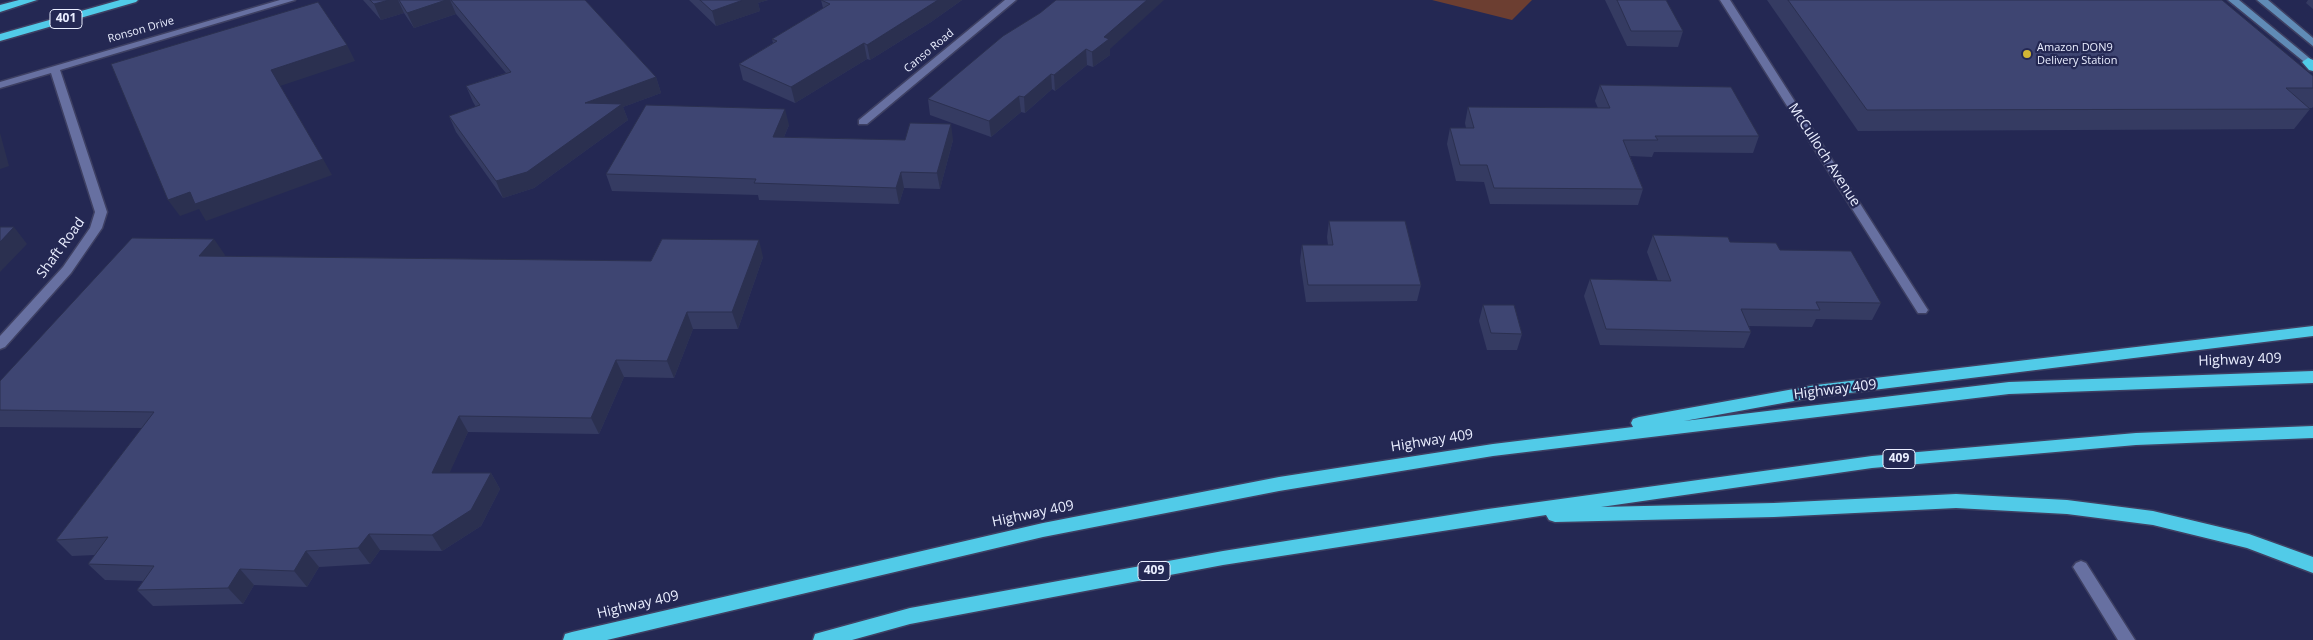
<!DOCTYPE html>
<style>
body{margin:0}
canvas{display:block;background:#242853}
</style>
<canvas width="2313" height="640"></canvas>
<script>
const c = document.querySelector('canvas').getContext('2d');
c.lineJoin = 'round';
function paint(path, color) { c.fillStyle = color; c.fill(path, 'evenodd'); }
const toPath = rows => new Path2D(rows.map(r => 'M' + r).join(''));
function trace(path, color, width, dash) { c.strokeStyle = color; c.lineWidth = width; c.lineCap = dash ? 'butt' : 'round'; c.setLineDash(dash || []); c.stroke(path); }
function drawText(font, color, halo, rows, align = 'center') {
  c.font = font + ' "Open Sans",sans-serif'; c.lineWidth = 4.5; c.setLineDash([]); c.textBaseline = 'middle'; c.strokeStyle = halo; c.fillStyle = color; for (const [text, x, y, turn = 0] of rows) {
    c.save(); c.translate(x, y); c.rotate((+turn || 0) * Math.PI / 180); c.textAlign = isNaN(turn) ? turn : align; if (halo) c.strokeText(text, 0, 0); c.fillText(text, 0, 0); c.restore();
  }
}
paint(toPath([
 [1432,0,1532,0,1512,20]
]), '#6c3e31');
const minor = toPath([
 [280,0,295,0,60,70,107,212,102,228,71,273,5,347,0,349,0,336,63,267,90,228,95,212,51,73,0,88,0,82,280,0],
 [1005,0,1016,0,867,124,859,124,859,120,1005,0],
 [1720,0,1730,0,1926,307,1928,310,1926,313,1918,313,1720,0],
 [2081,561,2086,563,2135,640,2118,640,2073,567,2076,563,2081,561]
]);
const secondary = toPath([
 [2228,0,2239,0,2313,61,2313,69,2228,0],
 [2257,0,2268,0,2313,38,2313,46,2257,0]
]);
const motorway = toPath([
 [19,0,37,0,0,12,0,5,19,0],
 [120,0,138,0,136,2,0,41,0,34,120,0],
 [2308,58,2313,60,2313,71,2309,70,2302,62,2308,58],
 [2313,326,2313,336,1816,397,1684,421,2009,382,2313,371,2313,383,2009,394,1493,456,1279,491,1043,537,607,640,563,640,565,634,572,632,1043,523,1279,477,1493,444,1633,427,1631,423,1633,419,1639,417,1816,385,2313,326],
 [2313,426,2313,438,2136,445,1872,468,1601,507,1774,503,1956,494,2067,500,2153,511,2249,534,2313,557,2313,573,2247,548,2153,525,2067,514,1956,508,1774,517,1555,522,1549,520,1546,515,1223,565,910,624,852,640,813,640,815,634,822,632,910,608,1223,551,1488,509,1872,456,2136,433,2313,426]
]);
trace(minor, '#3e4063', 3);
trace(secondary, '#3e4063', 3);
trace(motorway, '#3e4063', 3);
paint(minor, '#6770a1');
paint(secondary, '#608bb6');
paint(motorway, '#51cbe8');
paint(toPath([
 [363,0,585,0,656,77,661,93,623,107,628,120,534,188,503,198,456,132,449,116,476,107,473,102,466,86,506,73,456,14,414,28,404,13,381,20],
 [689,0,768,0,758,3,760,11,716,26],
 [821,0,962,0,931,22,870,60,867,59,795,103,743,80,739,64,773,43,772,39,823,8],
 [1605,0,1666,0,1683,31,1678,47,1627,46],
 [1767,0,2222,0,2313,76,2313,107,2312,108,2309,108,2310,109,2294,129,1858,131],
 [2308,0,2313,0,2313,9,2306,3],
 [1040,13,1110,49,1110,55,1093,67,1087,65,1055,91,1052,89,1025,113,1021,112,991,137,930,115,928,99],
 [1600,85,1759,136,1753,153,1654,152,1652,157,1630,156,1643,189,1638,205,1490,204,1484,182,1456,181,1447,144,1450,128,1466,128,1465,123,1468,107,1598,108,1595,101],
 [789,125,784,137,905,140,953,140,940,189,904,188,899,204,759,200,758,195,612,191,606,174],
 [1329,221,1421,285,1417,301,1306,302,1300,261,1302,245,1328,245,1327,237],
 [1653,235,1730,242,1780,250,1881,303,1872,320,1816,319,1812,327,1749,326,1751,332,1744,348,1600,345,1584,296,1590,279,1658,281,1647,252],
 [225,255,224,256,651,261,763,257,738,329,693,329,674,378,624,377,599,434,468,432,449,473,491,473,500,489,481,526,442,551,380,550,370,564,319,567,307,587,254,585,243,604,153,606,137,590,143,581,105,580,88,564,95,555,72,556,56,540,142,428,0,427,0,381],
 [1483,305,1522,334,1517,350,1487,350,1479,321]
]), '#353b62');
paint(toPath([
 [389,0,398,0,404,13,381,20,374,4],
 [446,0,450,0,456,14,414,28,407,13],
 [743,0,768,0,758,3,760,11,716,26,712,11],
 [938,0,962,0,931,22,870,60,867,45],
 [1147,0,1164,0,1110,49,1110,55,1093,67,1092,52,1104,37],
 [864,43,867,59,795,103,791,87],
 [347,45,355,61,280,86,271,70],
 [1086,49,1087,65,1055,91,1054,75],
 [1051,74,1052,89,1025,113,1024,97],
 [656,77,661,93,623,107,628,120,534,188,503,198,496,181,585,103],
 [1019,96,1021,112,991,137,989,121],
 [785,109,789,125,777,153,773,137],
 [951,124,953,140,940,189,937,173],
 [0,133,9,166,0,169],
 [323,159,332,175,206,221,199,209,180,216,168,200,190,192],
 [901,172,904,188,899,204,896,188],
 [14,227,27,244,0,272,0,242],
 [214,239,225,255,211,273,199,256],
 [759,240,763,257,738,329,732,312],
 [687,312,693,329,674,378,667,361],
 [616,360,624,377,599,434,591,418],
 [459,416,468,432,442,490,432,473],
 [491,473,500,489,481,526,442,551,432,535],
 [369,534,380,550,370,564,358,548],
 [306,551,319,567,307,587,294,571],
 [240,569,254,585,243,604,228,588]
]), '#2b3050');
const building = toPath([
 [370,0,389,0,374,4,370,0],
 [399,0,446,0,407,13,399,0],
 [451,0,585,0,656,77,585,103,622,104,527,172,496,181,449,116,480,105,466,86,511,72,451,0],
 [700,0,743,0,712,11,700,0],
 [821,0,938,0,867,45,864,43,791,87,739,64,777,41,772,39,830,4,821,0],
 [1056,0,1147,0,1104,37,1109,39,1092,52,1086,49,1054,75,1051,74,1024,97,1019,96,989,121,928,99,1003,36,1040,13,1056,0],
 [1617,0,1666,0,1683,31,1631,31,1617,0],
 [1788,0,2222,0,2313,76,2313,88,2286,88,2310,109,1867,110,1788,0],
 [318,2,347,45,271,70,323,159,195,204,190,192,168,200,111,64,318,2],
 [1600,85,1731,87,1759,136,1655,136,1658,140,1623,140,1643,189,1494,188,1487,165,1460,165,1450,128,1474,128,1468,107,1610,108,1600,85],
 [646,105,785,109,773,137,905,140,910,123,951,124,937,173,901,172,896,188,754,183,756,179,606,174,646,105],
 [1329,221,1405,221,1421,285,1308,285,1302,245,1333,245,1329,221],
 [0,227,14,227,0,242,0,227],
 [1653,235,1728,237,1730,242,1776,243,1780,250,1851,251,1881,303,1816,302,1820,310,1741,309,1751,332,1606,329,1590,279,1671,281,1653,235],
 [132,238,214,239,199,256,651,261,662,239,759,240,732,312,687,312,667,361,616,360,591,418,459,416,432,473,491,473,471,510,432,535,369,534,358,548,306,551,294,571,240,569,228,588,137,590,154,566,88,564,108,537,56,540,154,412,0,410,0,381,132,238],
 [1483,305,1514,305,1522,334,1491,333,1483,305]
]);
paint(building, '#3e4572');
trace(building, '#2b3050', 1);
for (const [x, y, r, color] of [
 [2027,54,5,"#d3b635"]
]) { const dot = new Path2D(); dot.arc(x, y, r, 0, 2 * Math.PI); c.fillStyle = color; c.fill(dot); trace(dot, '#242853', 2); }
drawText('11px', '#eaeeff', '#242853', [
 ["Ronson Drive",141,30,-16],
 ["Canso Road",929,51,-40]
]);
drawText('11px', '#eaeeff', '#242853', [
 ["Amazon DON9",2037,48],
 ["Delivery Station",2037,61]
], 'left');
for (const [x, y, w] of [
 [66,19,32],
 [1899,459,32],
 [1154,571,32]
]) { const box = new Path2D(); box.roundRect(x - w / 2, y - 9.5, w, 19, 4); c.fillStyle = '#242853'; c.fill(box); trace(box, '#eaeeff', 1); }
drawText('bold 12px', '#eaeeff', null, [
 ["401",66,19],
 ["409",1899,459],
 ["409",1154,571]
]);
drawText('14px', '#eaeeff', '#242853', [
 ["McCulloch Avenue",1824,155,57],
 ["Shaft Road",61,248,-54],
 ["Highway 409",2240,360,-2],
 ["Highway 409",1835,390,-7],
 ["Highway 409",1432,441,-9],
 ["Highway 409",1033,514,-12],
 ["Highway 409",638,605,-13]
]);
</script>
